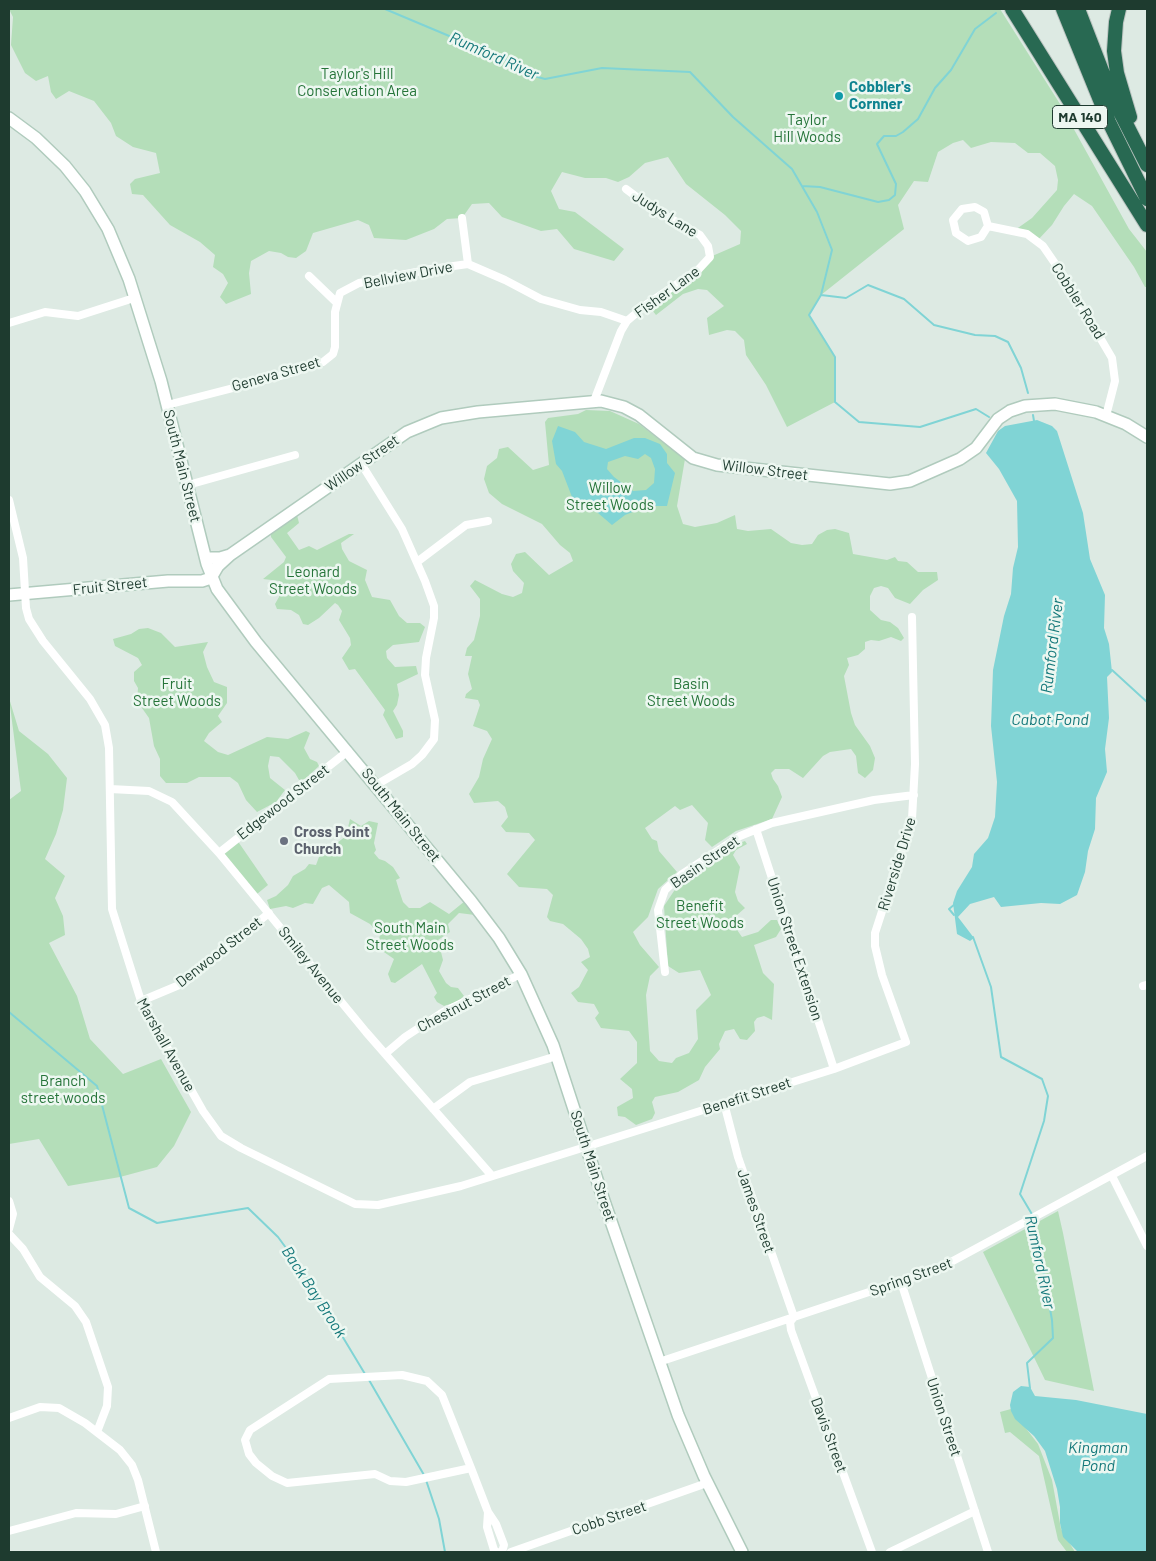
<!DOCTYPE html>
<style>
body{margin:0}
#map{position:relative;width:1156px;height:1561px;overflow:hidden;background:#ddeae3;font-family:Barlow,sans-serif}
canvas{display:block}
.frame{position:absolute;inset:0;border:10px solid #1e3b2f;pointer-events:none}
</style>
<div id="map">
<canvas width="1156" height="1561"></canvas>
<div class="frame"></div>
</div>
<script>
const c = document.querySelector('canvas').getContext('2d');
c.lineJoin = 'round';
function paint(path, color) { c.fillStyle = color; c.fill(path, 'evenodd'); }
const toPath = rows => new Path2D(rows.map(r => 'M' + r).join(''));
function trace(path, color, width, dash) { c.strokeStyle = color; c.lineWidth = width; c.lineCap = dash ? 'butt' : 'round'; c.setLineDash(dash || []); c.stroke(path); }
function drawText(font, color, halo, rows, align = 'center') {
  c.font = font + ' Barlow,sans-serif'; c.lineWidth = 5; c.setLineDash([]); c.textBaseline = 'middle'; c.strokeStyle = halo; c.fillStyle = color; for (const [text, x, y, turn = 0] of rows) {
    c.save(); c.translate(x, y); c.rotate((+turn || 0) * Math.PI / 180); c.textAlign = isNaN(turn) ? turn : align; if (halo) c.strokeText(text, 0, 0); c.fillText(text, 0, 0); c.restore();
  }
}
paint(toPath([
 [9,9,1000,9,1060,104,1129,229,1147,252,1147,287,1145,287,1134,267,1092,206,1074,194,1064,206,1052,225,1037,241,1015,230,1032,218,1057,190,1058,180,1055,166,1040,153,1028,153,1015,143,991,142,971,148,963,140,953,143,938,152,928,182,914,181,898,205,904,229,821,295,809,315,835,357,835,402,787,427,766,385,746,355,744,340,735,331,727,330,709,335,707,318,724,306,707,290,698,289,683,294,656,315,647,304,710,257,740,244,741,231,725,215,686,184,668,157,645,163,629,177,618,182,606,178,585,178,562,172,551,191,559,209,575,212,624,249,614,261,574,249,557,229,541,231,502,217,489,203,472,204,462,218,447,219,434,229,406,240,374,238,369,225,358,220,313,233,306,251,296,258,288,257,281,253,269,251,251,261,249,273,251,294,226,304,220,297,228,283,223,274,213,267,215,255,200,242,170,225,143,195,132,194,130,184,135,179,160,173,156,153,133,147,116,136,111,123,94,101,69,91,56,99,51,92,48,76,36,81,25,73,11,45,13,17],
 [586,410,610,411,639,424,685,459,677,506,683,524,695,527,717,523,735,515,737,529,748,531,771,529,791,543,802,545,812,544,818,535,827,530,835,529,849,533,853,554,887,560,895,557,898,561,907,562,918,572,937,572,938,580,923,590,910,604,895,598,888,588,881,586,874,588,870,596,870,610,881,620,890,622,898,628,904,638,901,641,891,637,879,641,871,640,865,642,865,649,858,655,847,658,849,665,844,676,851,713,855,725,870,746,875,758,873,770,865,778,858,773,856,756,851,749,830,752,823,756,803,778,789,769,775,769,771,773,773,779,778,786,782,797,772,819,736,831,712,847,705,840,708,823,692,805,680,810,675,806,645,828,652,839,657,841,659,851,677,872,658,889,648,917,633,932,640,945,659,967,650,976,646,995,650,1051,659,1061,672,1063,676,1058,689,1053,698,1039,696,1010,711,995,700,970,679,973,668,966,664,906,680,882,731,846,745,841,747,844,736,850,733,855,740,867,735,892,738,901,745,908,737,915,735,927,742,937,758,932,771,920,777,920,781,929,776,937,754,945,763,973,774,984,772,1020,764,1016,757,1018,754,1022,755,1031,747,1040,740,1039,734,1029,725,1031,719,1044,720,1049,705,1067,699,1080,678,1092,655,1097,652,1102,655,1113,652,1119,636,1125,625,1117,618,1116,617,1107,633,1098,632,1089,620,1079,637,1063,637,1042,629,1031,601,1028,595,1018,599,1013,594,1004,578,1002,571,993,579,987,588,970,581,962,590,957,588,949,581,939,563,924,550,921,547,917,553,895,547,889,519,887,507,874,535,840,529,833,506,832,501,826,508,817,505,807,498,801,474,803,469,794,479,777,483,759,492,739,487,731,473,726,480,705,478,700,465,698,466,694,472,689,468,674,472,656,465,656,467,648,474,640,480,616,480,599,470,586,475,580,502,594,513,597,522,593,524,583,513,571,511,564,516,554,525,552,549,575,573,561,570,553,560,545,542,524,502,504,489,493,484,479,487,466,497,458,499,449,508,447,533,470,549,465,545,422,548,418,578,414],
 [297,515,299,523,287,533,299,550,309,546,317,550,349,534,354,534,341,543,342,549,349,561,367,570,365,580,372,597,390,600,399,616,407,623,420,623,425,627,419,642,393,645,386,651,387,658,395,667,416,666,418,674,397,684,399,695,397,705,393,711,403,731,403,737,396,739,383,715,385,710,355,669,349,670,342,658,351,645,350,638,339,620,342,611,338,605,335,603,319,618,308,625,303,624,299,615,291,610,277,609,275,604,279,597,280,581,263,579,284,562,286,557,271,537,271,533],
 [148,628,161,633,175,647,208,642,203,652,207,667,214,682,227,687,227,703,218,716,222,722,209,733,204,741,218,752,228,755,267,737,288,739,306,731,310,733,304,748,310,759,317,762,319,766,305,779,299,780,295,773,279,757,270,756,268,766,270,778,285,790,276,802,257,812,246,800,238,783,230,777,199,777,187,783,166,783,160,776,160,759,154,746,149,718,137,701,138,688,134,681,134,672,142,665,138,658,115,646,113,639,131,634,139,629],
 [9,698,19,731,48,754,67,778,63,810,56,834,45,859,65,876,55,898,63,916,65,935,49,943,77,996,90,1039,123,1074,161,1059,191,1112,174,1146,157,1167,120,1177,68,1186,39,1139,9,1144,9,800,21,791],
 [350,819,361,826,369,821,378,823,374,843,376,850,374,853,379,859,385,861,393,867,400,878,396,880,399,890,403,902,409,908,420,908,430,902,449,914,465,901,475,915,459,913,448,924,450,932,438,940,443,960,439,971,446,983,451,987,458,988,464,996,457,1002,444,1006,437,1002,434,997,437,993,422,964,395,983,391,982,388,974,394,959,381,950,378,944,380,935,370,924,350,913,349,902,329,885,322,888,313,904,305,903,293,908,286,906,270,909,267,900,276,896,288,885,293,876,305,869,309,864,316,865,319,857,346,836],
 [237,840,268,885,257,894,224,856,224,852],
 [1058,1211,1063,1233,1094,1391,1045,1380,983,1252],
 [1011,1409,1038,1444,1052,1480,1061,1529,1075,1552,1067,1552,1058,1540,1039,1456,1010,1432,1005,1433,1000,1412]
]), '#b4deb9');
paint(toPath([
 [1037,420,1052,426,1057,431,1083,513,1090,559,1105,595,1104,628,1109,644,1112,672,1107,677,1109,718,1105,749,1107,772,1096,798,1095,829,1088,851,1085,872,1077,895,1060,904,1041,903,1001,907,994,897,970,904,958,917,974,938,970,941,957,934,953,903,957,891,972,867,974,854,988,838,995,817,997,782,991,726,993,670,1004,616,1011,594,1013,568,1018,547,1017,501,999,469,986,453,998,431,1005,426],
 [558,426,575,432,584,442,606,449,634,438,645,438,660,444,667,454,667,463,675,473,667,506,648,506,625,515,612,525,598,513,577,502,572,497,562,471,556,464,552,441],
 [645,454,651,458,655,469,654,483,646,490,633,491,614,477,607,469,608,462,625,456,638,459],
 [1021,1386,1030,1387,1035,1396,1076,1400,1147,1414,1147,1552,1078,1552,1063,1537,1060,1523,1060,1507,1057,1489,1045,1451,1034,1436,1015,1419,1011,1411,1010,1405,1013,1392]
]), '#80d4d5');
trace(toPath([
 [385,9,511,62,523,73,545,79,602,68,690,72,733,117,792,169,817,212,832,250,821,295,809,315,835,357,835,402,859,422,920,427,976,409,989,417],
 [802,186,820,187,878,202,889,200,895,195,896,184,877,144,884,136,896,136,903,132,918,119,935,88,951,70,975,29,996,13],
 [821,295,846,298,868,285,904,299,934,325,975,335,995,336,1008,342,1021,368,1028,393],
 [1033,415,1034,421],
 [1112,670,1147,702],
 [954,915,949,909,955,904],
 [973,937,991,987,1001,1057,1042,1079,1048,1096,1044,1121,1020,1194,1033,1216],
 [9,1012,97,1086,129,1208,157,1223,248,1208,278,1237,303,1271,365,1374],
 [369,1380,424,1475],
 [1030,1388,1027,1363,1053,1338,1052,1320,1034,1220],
 [426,1480,439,1519,445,1552]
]), '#80d4d5', 2);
const secondary = toPath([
 [9,118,36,138,65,166,85,191,108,229,129,279,161,381,207,564,217,589,256,642,471,901,499,938,521,974,553,1045,604,1201,678,1415,704,1476,742,1552],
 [230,555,407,432,441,418,478,412,601,401,624,407,639,415,693,458,717,465,890,484,910,481,960,459,976,448,998,419,1010,411,1025,406,1055,404,1096,412,1126,424,1147,437],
 [206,558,220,558,230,555,218,566,211,578],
 [9,595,168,581,202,581,211,578]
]);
const highway = toPath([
 [1012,9,1147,225],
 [1063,9,1109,122,1147,199],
 [1078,9,1111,94,1147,165],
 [1119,9,1116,22,1114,51,1117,73,1130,117]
]);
trace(secondary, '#b0cbbd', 14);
trace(highway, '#bcc4c1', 16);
trace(toPath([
 [462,218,468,264],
 [988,226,984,212,975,207,962,209,953,220,956,233,968,241,981,237,988,226,1027,234,1043,246,1065,278,1112,358,1115,381,1106,416],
 [309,276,336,302],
 [9,323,45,312,78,316,134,298],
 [594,401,621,331,627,321,647,304,698,270,710,257,708,246,700,235,650,207,626,189],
 [167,405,284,375,323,362,333,354,335,347,335,312,340,293,359,283,432,269,468,264,505,280,541,299,580,310,601,312,627,321],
 [362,465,402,529,425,581,434,606,434,618,426,658,425,675,435,720,434,739,422,755,412,764,376,785],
 [188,485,295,455],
 [9,500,23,558,26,608,29,619,43,641,90,699,105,725,109,748,112,909,141,1001,203,1111,221,1136,241,1148,355,1204,378,1205,461,1186,834,1069,906,1042,882,975,875,946,875,933,912,819,915,764,912,617],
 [417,562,466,525,488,521],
 [110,789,149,791,172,802,219,853,366,1032,492,1176],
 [756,829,834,1069],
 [219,853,348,751],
 [665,972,658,910,665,890,682,874,740,836,772,823,874,800,914,795],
 [1143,986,1147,985],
 [141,1001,184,983,269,913],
 [385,1054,405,1037,443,1012,521,974],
 [724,1103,738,1157,794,1317,790,1322,791,1330,872,1552],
 [433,1109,470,1082,557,1056],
 [1112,1176,1147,1246],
 [9,1201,13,1214,9,1229],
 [9,1234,23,1249,40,1277,75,1306,86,1322,108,1387,107,1406,97,1432],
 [901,1282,988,1552],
 [659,1362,938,1269,1147,1156],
 [9,1418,40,1407,59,1408,85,1423,120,1450,132,1465,138,1480,156,1552],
 [471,1468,442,1395,427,1381,402,1375,329,1379,250,1430,245,1440,249,1454,256,1463,272,1476,287,1483,375,1474,390,1481,406,1482,471,1468,488,1512,496,1524,504,1545,502,1552],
 [488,1512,487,1527,494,1550,497,1552],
 [9,1531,76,1513,116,1514,145,1506],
 [511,1552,707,1483],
 [890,1552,975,1511]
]), '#fff', 8);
trace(secondary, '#fff', 11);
trace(highway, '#286952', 14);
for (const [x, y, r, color] of [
 [839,96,5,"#0f9aa8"],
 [284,841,5,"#6b7280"]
]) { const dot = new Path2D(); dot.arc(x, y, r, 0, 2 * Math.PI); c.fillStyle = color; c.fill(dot); trace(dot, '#edf7f1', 2); }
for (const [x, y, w] of [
 [1080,117,55]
]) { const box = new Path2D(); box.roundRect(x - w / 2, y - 11.5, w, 23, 4); c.fillStyle = '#edf7f1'; c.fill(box); trace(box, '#1e3b2f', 1); }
drawText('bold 14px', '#1e3b2f', null, [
 ["MA 140",1080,117]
]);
drawText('15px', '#257439', '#edf7f1', [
 ["Taylor's Hill",357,74],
 ["Conservation Area",357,91],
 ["Taylor",807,120],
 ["Hill Woods",807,137],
 ["Willow",610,488],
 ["Street Woods",610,505],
 ["Leonard",313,572],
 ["Street Woods",313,589],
 ["Fruit",177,684],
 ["Street Woods",177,701],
 ["Basin",691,684],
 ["Street Woods",691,701],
 ["Benefit",700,906],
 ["Street Woods",700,923],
 ["South Main",410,928],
 ["Street Woods",410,945],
 ["Branch",63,1081],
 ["street woods",63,1098]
]);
drawText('bold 15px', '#0d838f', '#edf7f1', [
 ["Cobbler's",849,87],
 ["Cornner",849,104]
], 'left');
drawText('15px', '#1e3b2f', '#edf7f1', [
 ["Judys Lane",665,214,32],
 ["Bellview Drive",408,275,-11],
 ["Fisher Lane",667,292,-36],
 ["Cobbler Road",1078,301,58],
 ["Geneva Street",276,374,-16],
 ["Willow Street",362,463,-35],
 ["South Main Street",182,466,76],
 ["Willow Street",765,470,7],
 ["Fruit Street",110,586,-6],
 ["Edgewood Street",283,802,-38],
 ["South Main Street",401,815,51],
 ["Basin Street",705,862,-35],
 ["Riverside Drive",897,864,-73],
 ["Union Street Extension",795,949,72],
 ["Denwood Street",219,952,-38],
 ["Smiley Avenue",311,965,51],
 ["Chestnut Street",464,1004,-28],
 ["Marshall Avenue",166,1045,61],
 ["Benefit Street",747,1096,-18],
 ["South Main Street",593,1166,72],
 ["James Street",756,1211,71],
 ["Spring Street",911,1277,-20],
 ["Union Street",944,1417,72],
 ["Davis Street",829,1435,70],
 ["Cobb Street",609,1518,-19]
]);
drawText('bold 15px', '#5b616d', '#edf7f1', [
 ["Cross Point",294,832],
 ["Church",294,849]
], 'left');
drawText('italic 16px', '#14787a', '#edf7f1', [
 ["Rumford River",494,56,24],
 ["Rumford River",1052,646,-83],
 ["Cabot Pond",1050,720],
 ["Rumford River",1040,1262,78],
 ["Back Bay Brook",314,1292,57],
 ["Kingman",1098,1448],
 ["Pond",1098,1466]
]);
</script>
